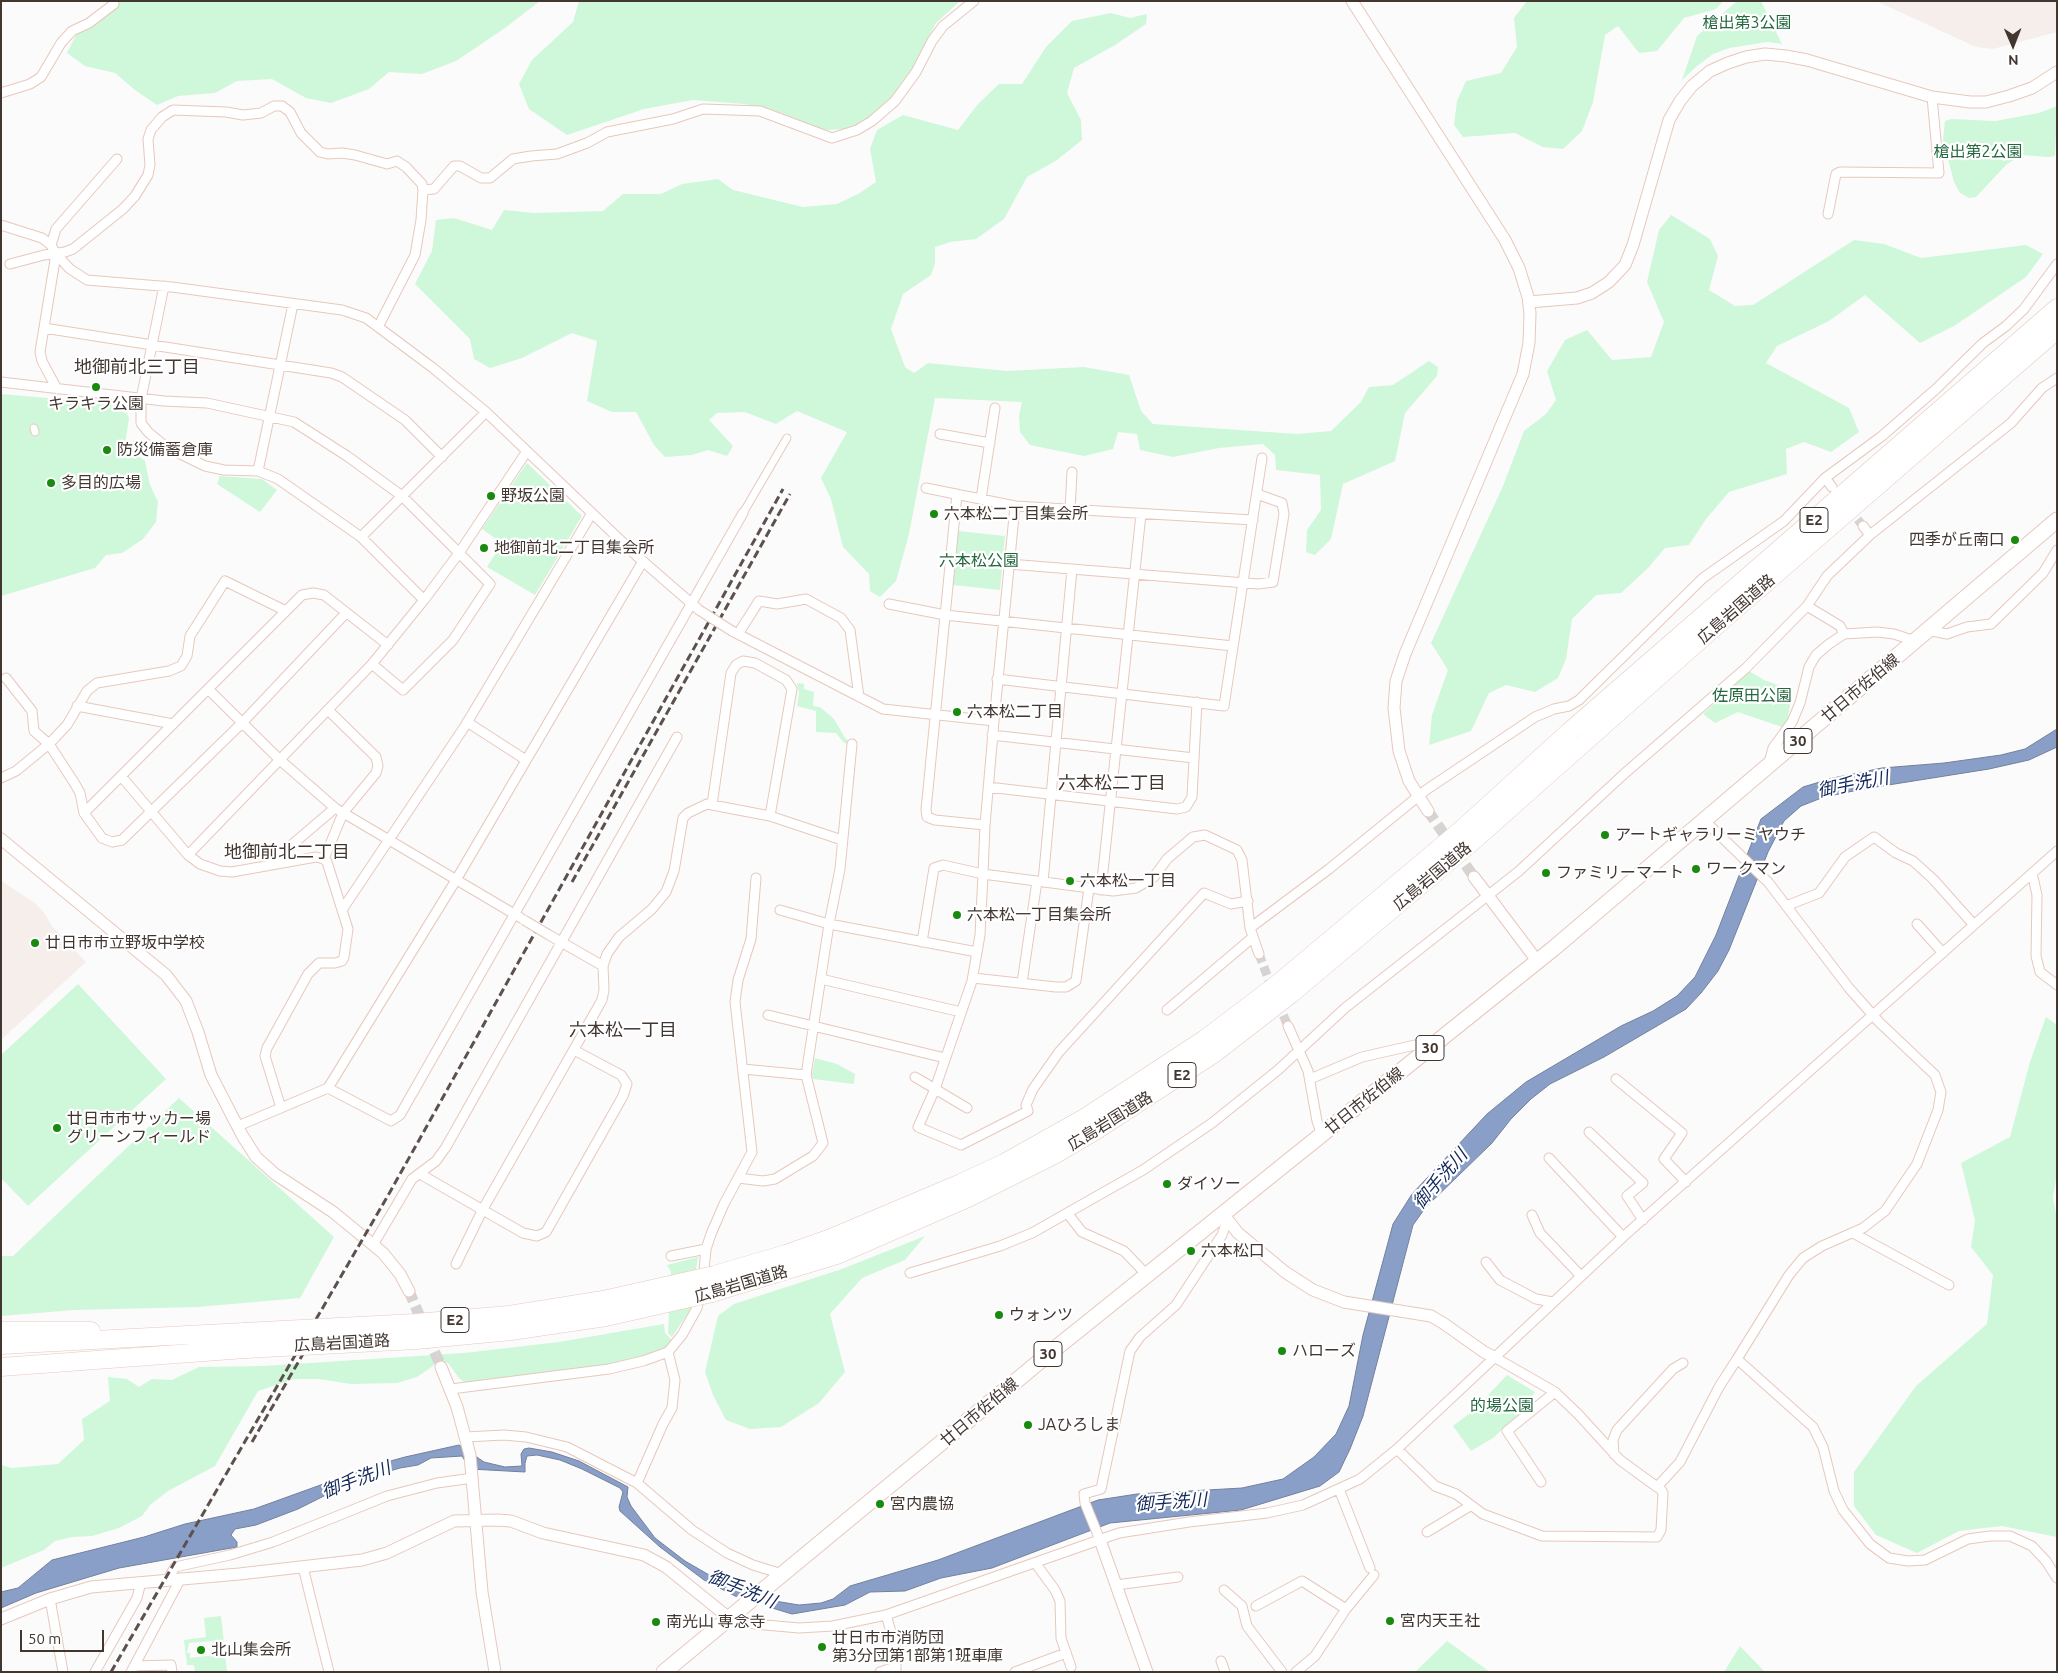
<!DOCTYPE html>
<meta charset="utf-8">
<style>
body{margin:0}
#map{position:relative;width:2058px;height:1673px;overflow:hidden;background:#fbfbfb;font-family:Ubuntu,sans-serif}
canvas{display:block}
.frame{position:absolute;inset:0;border:2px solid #423631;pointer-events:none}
.north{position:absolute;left:1988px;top:20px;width:50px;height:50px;-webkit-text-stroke:4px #fff;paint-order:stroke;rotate:179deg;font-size:14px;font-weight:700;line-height:20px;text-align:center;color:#423631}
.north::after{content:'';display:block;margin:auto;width:18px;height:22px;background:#423631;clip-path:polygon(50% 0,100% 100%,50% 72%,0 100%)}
.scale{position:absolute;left:20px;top:1630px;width:84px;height:22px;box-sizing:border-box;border:2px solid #423631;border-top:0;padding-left:6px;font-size:15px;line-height:18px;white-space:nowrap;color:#423631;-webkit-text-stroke:4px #fff;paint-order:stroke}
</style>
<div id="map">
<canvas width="2058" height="1673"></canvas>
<div class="frame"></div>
<div class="north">N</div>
<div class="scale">50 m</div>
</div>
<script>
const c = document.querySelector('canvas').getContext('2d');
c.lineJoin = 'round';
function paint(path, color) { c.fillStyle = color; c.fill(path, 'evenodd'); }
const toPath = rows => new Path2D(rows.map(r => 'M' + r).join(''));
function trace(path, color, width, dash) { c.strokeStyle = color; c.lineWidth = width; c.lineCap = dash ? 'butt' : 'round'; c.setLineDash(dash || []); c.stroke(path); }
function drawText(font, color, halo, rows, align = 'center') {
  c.font = font + ' Ubuntu,"Noto Sans JP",sans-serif'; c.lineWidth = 4.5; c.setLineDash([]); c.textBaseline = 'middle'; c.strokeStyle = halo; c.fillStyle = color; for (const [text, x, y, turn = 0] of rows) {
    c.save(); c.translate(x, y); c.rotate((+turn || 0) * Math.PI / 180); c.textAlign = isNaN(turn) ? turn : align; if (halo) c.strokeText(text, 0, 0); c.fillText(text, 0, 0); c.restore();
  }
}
paint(toPath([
 [1876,1,2057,1,2057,32,1993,49,1976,47],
 [1,881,35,903,45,914,51,925,86,962,1,1040]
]), '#f6eeeb');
paint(toPath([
 [119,1,540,1,505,28,456,61,422,74,389,72,369,89,331,103,306,98,272,79,237,81,215,93,178,96,157,105,135,90,115,73,85,66,67,53,76,35],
 [579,1,960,1,936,23,902,89,872,117,852,129,824,130,771,109,744,104,693,100,644,109,567,135,529,109,519,84,532,60,573,22],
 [1527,1,1723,1,1716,9,1684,18,1657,51,1639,53,1618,26,1605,35,1593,102,1582,131,1563,149,1543,147,1515,133,1463,137,1454,125,1457,101,1466,81,1501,73,1517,47,1514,18],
 [1737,1,1761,1,1782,44,1767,42,1729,48,1713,54,1697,66,1682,80,1697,36],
 [1111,13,1130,18,1147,14,1146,24,1115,45,1074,68,1067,93,1081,120,1082,140,1057,160,1027,177,1004,219,976,239,950,242,935,247,935,263,931,275,903,294,891,329,905,367,914,373,928,363,1006,371,1084,367,1129,375,1141,411,1153,424,1297,434,1331,431,1361,402,1369,387,1393,385,1429,361,1438,367,1437,376,1405,413,1395,461,1343,484,1331,539,1315,555,1306,552,1307,530,1321,510,1320,475,1276,470,1275,455,1263,444,1219,448,1173,457,1140,450,1137,434,1118,432,1113,449,1084,456,1030,445,1020,432,1019,416,1022,402,935,398,909,534,896,581,880,597,870,591,869,574,843,547,831,499,821,478,847,432,797,411,776,424,745,412,717,413,709,420,733,446,727,456,708,450,692,455,665,457,654,445,636,412,612,412,587,401,597,341,572,333,522,358,490,368,474,359,470,339,415,284,432,251,436,220,454,218,492,230,504,210,535,213,603,211,623,194,661,194,682,184,718,179,733,190,803,207,837,204,858,194,876,182,870,149,877,130,903,115,958,130,978,104,999,84,1022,84,1046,47,1072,21],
 [2057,106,2055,156,2049,157,2021,155,2006,165,1976,197,1969,198,1960,193,1954,182,1943,140,1945,121,1951,119,1995,121,2039,113],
 [1671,215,1710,239,1718,256,1709,290,1735,306,1753,305,1854,240,1884,244,1921,258,2026,245,2043,254,2026,277,1954,326,1920,343,1865,295,1829,321,1777,346,1766,363,1849,408,1859,432,1831,452,1804,442,1786,449,1787,474,1729,492,1706,519,1689,545,1665,548,1648,568,1621,593,1596,595,1572,619,1566,659,1558,678,1535,692,1506,685,1489,693,1471,731,1429,745,1432,715,1448,670,1431,643,1503,486,1524,431,1546,414,1556,400,1547,371,1565,340,1587,330,1612,360,1651,357,1664,322,1647,282,1659,230],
 [1,394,105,403,125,410,129,418,125,444,145,461,150,485,158,502,156,522,143,539,122,553,106,555,95,568,1,596],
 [527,463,582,516,535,595,487,567,502,543,482,529],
 [220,476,262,479,277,490,260,512,217,484],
 [958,531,1005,536,1000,590,953,585],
 [1749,671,1764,680,1793,691,1786,726,1782,727,1738,712,1715,723,1703,714],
 [797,683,804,684,804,689,814,692,813,706,820,707,834,719,845,738,852,744,844,743,836,733,816,732,816,711,797,706,799,693],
 [78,984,166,1079,28,1206,1,1178,1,1055],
 [2046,1017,2057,1025,2057,1173,2053,1197,2057,1219,2057,1537,2002,1526,1959,1531,1917,1553,1876,1535,1854,1506,1854,1472,1916,1386,1987,1324,1993,1275,1971,1247,1975,1220,1961,1163,2010,1137,2030,1062],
 [815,1058,837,1064,855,1074,854,1084,813,1079,812,1074],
 [179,1098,334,1237,300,1298,198,1307,74,1310,1,1316,1,1256,13,1256],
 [925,1236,905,1260,862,1278,830,1314,845,1372,819,1403,781,1427,750,1429,726,1420,713,1395,705,1372,718,1316,734,1304,842,1269],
 [698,1257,690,1310,672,1337,668,1333,671,1272,667,1265],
 [664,1324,665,1333,672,1340,665,1349,643,1358,608,1365,464,1382,459,1378,448,1363,440,1361,417,1377,397,1383,351,1384,319,1379,294,1379,258,1391,215,1466,168,1491,150,1505,142,1516,119,1528,92,1536,72,1537,55,1541,44,1550,1,1568,1,1465,12,1468,58,1464,84,1440,82,1419,110,1401,108,1377,127,1379,139,1387,152,1379,172,1380,199,1367,264,1366,464,1353,559,1342],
 [1507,1375,1535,1392,1515,1418,1493,1438,1471,1451,1453,1426,1474,1410],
 [221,1616,227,1672,195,1672,194,1665,187,1665,184,1640,206,1637,204,1618],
 [213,1641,215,1655,190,1658,190,1653,187,1653,189,1643],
 [1447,1641,1490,1672,1415,1672],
 [1740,1646,1765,1672,1724,1672]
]), '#cff7da');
const water = toPath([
 [2057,729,2057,747,2029,760,1989,769,1863,789,1824,797,1801,806,1784,821,1768,852,1729,950,1718,971,1701,993,1686,1009,1604,1057,1550,1084,1531,1099,1511,1119,1492,1143,1426,1207,1413,1225,1363,1416,1350,1449,1339,1472,1320,1486,1241,1510,1110,1523,992,1568,941,1578,905,1591,870,1592,845,1605,792,1614,739,1598,704,1580,660,1547,620,1511,619,1507,623,1492,620,1488,582,1469,560,1460,537,1455,527,1456,525,1463,525,1472,470,1469,462,1456,431,1458,418,1465,400,1468,352,1482,298,1509,256,1525,235,1529,231,1535,237,1542,237,1547,119,1568,36,1593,1,1608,1,1592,18,1588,52,1560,144,1537,185,1524,254,1509,376,1465,405,1457,459,1445,484,1462,505,1467,522,1466,521,1454,524,1449,529,1448,552,1452,579,1461,628,1487,627,1497,631,1506,655,1538,685,1561,723,1583,752,1587,775,1601,799,1605,821,1603,833,1599,850,1586,938,1560,1098,1500,1137,1494,1242,1488,1283,1479,1314,1457,1336,1434,1349,1406,1363,1335,1393,1224,1412,1194,1487,1114,1526,1082,1621,1026,1653,1011,1677,996,1695,977,1716,935,1761,819,1803,787,1833,778,1882,768,1944,763,2001,755,2025,749,2057,729]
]);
paint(water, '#8a9fc8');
trace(water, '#74809b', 1);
paint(toPath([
 [752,1584,753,1585,773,1597,760,1608,734,1599]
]), '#fbfbfb');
trace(toPath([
 [1849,509,1863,526],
 [1259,954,1273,991],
 [1278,1003,1288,1026]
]), '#d6d4d3', 9, [9, 4.5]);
trace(toPath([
 [1428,811,1474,877],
 [409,1291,441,1367]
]), '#d6d4d3', 11, [11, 5.5]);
const pedestrian = toPath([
 [34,428,35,432],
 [743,513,787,438]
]);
const minor = toPath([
 [1,93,30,84,41,77,61,43,72,31,89,23,114,4],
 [1828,214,1836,174,1840,172,1939,173,1932,97],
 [1,225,42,238,51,245,56,254,70,269,87,280,172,287,342,310,366,318,433,368,486,412,638,557,699,610],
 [51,245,56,229,117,159],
 [56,254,40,352,42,361,57,389],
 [10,264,44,255,65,252,73,249,123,209,135,196,148,175,150,165,148,139,151,130,162,117,173,110,226,112,243,115,261,113,274,106,282,106,290,112,301,133,320,152,328,154,342,153,355,155,387,164,397,161,406,167,422,184,423,190,434,189,454,166,460,166,481,178,490,178,513,159,531,156,557,154,587,143,607,132,673,119,703,109,760,111,832,138,857,130,872,121,895,101,916,72,932,41,943,26,974,1],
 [164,286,141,399,141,423,148,432,166,447,205,466,224,470,258,471,278,479,361,537,424,600],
 [378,327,415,255,421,220,423,190],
 [44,328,331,373,342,377,405,420,442,457],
 [1,382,164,401,207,403,294,422,347,456,402,496,490,584,453,640,403,690,372,664],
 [940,434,990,443],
 [258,471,293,304],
 [1825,478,1832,487],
 [926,488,1015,506,1253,520],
 [957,494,926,810,927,817,935,820,985,825],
 [981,499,995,408],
 [1070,510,1072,472],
 [1863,526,1870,535],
 [361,537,486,412],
 [1009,564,1258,584,1273,582,1284,514,1282,503,1257,494],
 [889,604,945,615,1233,646],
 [1807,606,1840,626,1844,634],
 [1928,630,1947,634,1967,627,1991,624,2043,573,2057,550],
 [732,631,883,709,994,721,985,825,983,874,1113,891,1136,888,1154,877,1167,859,1193,837,1205,835,1237,850,1242,860,1250,928,1259,954],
 [738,634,759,601,777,604,806,599,841,618,850,630,859,697],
 [6,678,32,711,34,731,49,744,75,784,80,793,84,813,102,838,112,842,122,840,242,723,346,613],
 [997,679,1224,706,1262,458],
 [208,689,280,760,335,808,521,918],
 [77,706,173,724],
 [994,721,1015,506],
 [467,722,526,760],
 [992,735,1194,758],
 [1769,763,1773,748,1792,722,1800,703,1809,667,1816,655,1829,644,1844,634,1877,632,1894,634,1915,641],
 [121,776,188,855,200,864,220,871,232,872,316,857,324,859,327,862,348,929,344,957,342,961,335,963,319,963,308,974,267,1048,265,1056,281,1108],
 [1,778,16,771,49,744,67,725,87,691,97,683,169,671,181,666,187,656,190,636,225,581,286,611],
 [988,787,1177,809,1186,807,1192,797,1197,702],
 [712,805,731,673,736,665,743,661,755,663,786,680,792,689,770,816],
 [84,813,302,595,313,593,324,595,388,645],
 [1705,821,1768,882,1849,988,1879,1022,1935,1075,1941,1092,1938,1110,1917,1164,1885,1211,1863,1228,1822,1246,1803,1258,1789,1275,1737,1359],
 [188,855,372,664,424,600,459,553,527,451],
 [324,859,343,813,376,773,378,766,376,757,328,710],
 [267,866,335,808],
 [2032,873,2037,895,2036,956,2040,972,2057,985],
 [1043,882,1072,569],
 [1101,890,1141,514],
 [1786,906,1819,893,1845,857,1874,837,1896,853,1913,861,1933,879,1974,925],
 [342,910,465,726,592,513],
 [780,910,829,924,977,952],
 [1917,924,1943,953],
 [1250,928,1329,869,1426,790,1535,717,1554,709,1569,706,1579,700,1703,578,1784,521,1825,478,1882,436,1936,389,1983,343,2006,326,2024,309,2057,264],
 [549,935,603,966],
 [922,942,934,868,943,865,983,874,980,935,972,981,935,1089,918,1127,961,1145,1028,1111,1026,1105,1033,1089,1059,1052,1204,893,1231,904,1248,901],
 [973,978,1056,987,1066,987,1076,981,1089,888],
 [821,979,961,1012],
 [1022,983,1037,881],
 [1167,1010,1252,938],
 [768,1015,945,1058],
 [1288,1026,1308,1071,1317,1121,1322,1135],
 [743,1069,806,1075],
 [915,1077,967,1108],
 [1310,1079,1362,1057,1415,1045,1434,1045],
 [1616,1079,1682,1133,1664,1159,1686,1182],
 [328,1088,391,1121,400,1115,743,513],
 [238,1126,328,1088,456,880,643,561],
 [1589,1132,1643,1183,1627,1196,1643,1220],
 [1549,1158,1623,1237],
 [420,1174,523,1233,537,1236,546,1232,623,1096,627,1084,621,1075,574,1050],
 [738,1178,763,1181,775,1179,813,1156,823,1143,806,1075,829,924,840,869,852,744],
 [1068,1214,1082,1232,1124,1251,1147,1275],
 [1532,1215,1540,1233,1581,1276],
 [1853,1233,1949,1285],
 [373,1245,412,1179,436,1161,446,1147,677,737],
 [671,1256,706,1249],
 [1486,1262,1500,1280,1536,1299,1553,1302],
 [456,1264,483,1209,602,1000,604,990,603,966,607,954,619,937,652,909,666,892,674,871,683,818,688,813,707,804,770,816,842,840],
 [910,1273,1000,1246,1032,1233,1143,1170,1212,1123,1278,1070,1345,1008,1519,871,1624,774,1746,668,1807,606,1827,576,1870,535,2011,423,2042,388,2057,378],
 [703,1280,706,1249,711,1234,724,1204,752,1152,735,1002,738,980,751,939,756,878],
 [1494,1357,1555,1392,1578,1414,1620,1460,1657,1487,1680,1462,1719,1387,1737,1359,1813,1427,1823,1447,1834,1491,1843,1510,1870,1544,1889,1558,1908,1561,1925,1560,1968,1539,1990,1536,2010,1536,2032,1546,2046,1561,2057,1578],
 [451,1389,609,1369,643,1361,668,1352,682,1335,697,1308,700,1295],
 [466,1437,504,1435,526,1437,567,1447,637,1483,692,1530,727,1553,753,1565,782,1574],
 [1397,1449,1435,1486,1456,1494,1483,1514,1542,1536,1657,1537,1661,1530,1663,1493,1659,1487],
 [1614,1454,1613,1440,1617,1430,1673,1369,1683,1363],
 [1541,1482,1507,1431,1555,1392],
 [637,1483,663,1424,672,1408,675,1380,668,1352],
 [1339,1489,1370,1568],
 [1427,1532,1470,1506],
 [1100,1540,1085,1503,1084,1494,1101,1489,1130,1351,1140,1337,1176,1305,1222,1235,1227,1221],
 [1036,1564,1055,1590,1060,1601,1061,1638,1071,1667],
 [303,1567,329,1672],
 [168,1579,175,1567,230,1555,273,1542,387,1496,437,1483,473,1478],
 [1116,1585,1178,1577],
 [1224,1590,1242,1606,1247,1626,1282,1672],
 [50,1599,63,1672],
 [1256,1606,1302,1581,1346,1609],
 [886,1615,896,1648,896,1672],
 [729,1618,754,1624,799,1628,833,1626,886,1615,1119,1533,1189,1522,1267,1513,1303,1505,1360,1479,1397,1449,1623,1237,2057,851],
 [1221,1661,1225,1672],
 [134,1666,171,1665,172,1672],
 [95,1672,137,1598,141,1582],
 [131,1672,181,1578],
 [880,1672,895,1667],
 [1015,1672,1066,1653],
 [1296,1672,1315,1656,1346,1609,1374,1575]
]);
const tertiary = toPath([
 [1352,1,1505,240,1519,268,1528,297,1530,313,1529,343,1523,374,1405,654,1396,681,1394,708,1399,751,1409,781,1428,811],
 [1529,302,1577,298,1592,293,1609,282,1625,265,1633,245,1669,120,1680,101,1692,86,1710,71,1728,63,1746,57,1765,54,1786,56,1807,60,1932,97,1970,102,1986,102,2009,96,2032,88,2057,72],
 [1,839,166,975,186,1001,198,1032,211,1075,242,1135,256,1157,275,1174,333,1212,383,1253,400,1274,409,1291],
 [1474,877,1538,962],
 [1223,1214,1238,1233,1285,1272,1313,1290,1344,1302,1431,1316,1443,1323,1484,1352,1494,1357],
 [441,1367,457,1407,470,1455,482,1592,495,1672],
 [1100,1540,1147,1672],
 [1,1619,50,1599,91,1587,239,1574,362,1560,387,1553,454,1521,498,1520,511,1521,543,1533,644,1555,666,1567,729,1618]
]);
const primary = toPath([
 [664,1672,1051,1352,1554,948,2057,520]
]);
const motorway = toPath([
 [714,1275,786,1254,831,1238,961,1183,1004,1163,1086,1117,1205,1039,1280,982,1461,830,1570,731,2057,308],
 [712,1293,837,1255,968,1198,1054,1155,1095,1131,1215,1053,1291,994,1472,842,1708,633,2057,330],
 [1,1331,91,1331],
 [1,1345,244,1332],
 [1,1367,245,1349]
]);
trace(pedestrian, '#e7c8bc', 9);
trace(minor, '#e7c8bc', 11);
trace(tertiary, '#e7c8bc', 13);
trace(primary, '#e7c8bc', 17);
trace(motorway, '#e7c8bc', 19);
trace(pedestrian, '#fff', 7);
trace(minor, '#fff', 9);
trace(tertiary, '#fff', 11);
trace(primary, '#fff', 15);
trace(motorway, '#fff', 18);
trace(toPath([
 [572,882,790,494],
 [252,1442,307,1347],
 [111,1672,390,1192,783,489]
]), '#5c514d', 3, [8, 4]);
const minorBridge = toPath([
 [699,610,732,631],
 [524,920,549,935]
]);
const motorwayBridge = toPath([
 [244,1332,415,1323,509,1315,603,1300,714,1275],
 [245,1349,416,1340,511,1331,606,1317,712,1293]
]);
trace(minorBridge, '#e7c8bc', 11, []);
trace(motorwayBridge, '#e7c8bc', 19, []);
trace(minorBridge, '#fff', 9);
trace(motorwayBridge, '#fff', 18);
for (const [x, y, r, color] of [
 [96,387,5,"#188a0d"],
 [107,450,5,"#188a0d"],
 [51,483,5,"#188a0d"],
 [491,496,5,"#188a0d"],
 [934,514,5,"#188a0d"],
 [2015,540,5,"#188a0d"],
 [484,548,5,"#188a0d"],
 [957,712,5,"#188a0d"],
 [1605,835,5,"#188a0d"],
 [1696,869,5,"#188a0d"],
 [1546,873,5,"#188a0d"],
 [1070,881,5,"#188a0d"],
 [957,915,5,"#188a0d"],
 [35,943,5,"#188a0d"],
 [57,1128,5,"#188a0d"],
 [1167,1184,5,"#188a0d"],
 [1191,1251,5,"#188a0d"],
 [999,1315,5,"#188a0d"],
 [1282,1351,5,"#188a0d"],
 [1028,1425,5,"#188a0d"],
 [880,1504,5,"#188a0d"],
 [1390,1621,5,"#188a0d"],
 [656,1622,5,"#188a0d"],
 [822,1647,5,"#188a0d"],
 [201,1650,5,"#188a0d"]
]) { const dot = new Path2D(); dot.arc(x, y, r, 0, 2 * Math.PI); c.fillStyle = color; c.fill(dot); trace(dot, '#fff', 2); }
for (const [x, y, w] of [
 [1814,520,28],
 [1798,741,28],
 [1430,1048,28],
 [1182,1075,28],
 [455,1320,28],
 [1048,1354,28]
]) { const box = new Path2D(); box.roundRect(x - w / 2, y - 12.5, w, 25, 4); c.fillStyle = '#fff'; c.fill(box); trace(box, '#423631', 1); }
drawText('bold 15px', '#423631', null, [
 ["E2",1814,520],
 ["30",1798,741],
 ["30",1430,1048],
 ["E2",1182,1075],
 ["E2",455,1320],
 ["30",1048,1354]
]);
drawText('16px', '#24673f', '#fff', [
 ["槍出第3公園",1747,23],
 ["槍出第2公園",1978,152],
 ["六本松公園",979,561],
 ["佐原田公園",1752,696],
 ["的場公園",1502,1406]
]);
drawText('16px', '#423631', '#fff', [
 ["キラキラ公園",96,404,"center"],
 ["防災備蓄倉庫",117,450],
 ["多目的広場",61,483],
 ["野坂公園",501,496],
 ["六本松二丁目集会所",944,514],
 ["四季が丘南口",2005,540,"right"],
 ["地御前北二丁目集会所",494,548],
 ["六本松二丁目",967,712],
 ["アートギャラリーミヤウチ",1615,835],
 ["ワークマン",1706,869],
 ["ファミリーマート",1556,873],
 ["六本松一丁目",1080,881],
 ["六本松一丁目集会所",967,915],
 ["廿日市市立野坂中学校",45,943],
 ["廿日市市サッカー場",67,1119],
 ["グリーンフィールド",67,1137],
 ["ダイソー",1177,1184],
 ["六本松口",1201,1251],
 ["ウォンツ",1009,1315],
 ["ハローズ",1292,1351],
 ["JAひろしま",1038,1425],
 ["宮内農協",890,1504],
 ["宮内天王社",1400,1621],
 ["南光山 専念寺",666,1622],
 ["廿日市市消防団",832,1638],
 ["第3分団第1部第1班車庫",832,1656],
 ["北山集会所",211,1650]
], 'left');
drawText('16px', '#423631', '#fff', [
 ["広島岩国道路",1736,609,-41],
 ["廿日市佐伯線",1860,688,-40],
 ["広島岩国道路",1432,876,-40],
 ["廿日市佐伯線",1364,1101,-39],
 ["広島岩国道路",1110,1121,-32],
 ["広島岩国道路",741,1284,-16],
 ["広島岩国道路",342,1343,-3],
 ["廿日市佐伯線",979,1412,-40]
]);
drawText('18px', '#423631', '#fff', [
 ["地御前北三丁目",137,367],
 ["六本松二丁目",1112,783],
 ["地御前北二丁目",287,852],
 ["六本松一丁目",623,1030]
]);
drawText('italic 18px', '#12285a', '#fff', [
 ["御手洗川",1853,784,-11],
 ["御手洗川",1440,1179,-49],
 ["御手洗川",356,1480,-21],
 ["御手洗川",1171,1502,-4],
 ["御手洗川",742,1589,22]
]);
</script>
